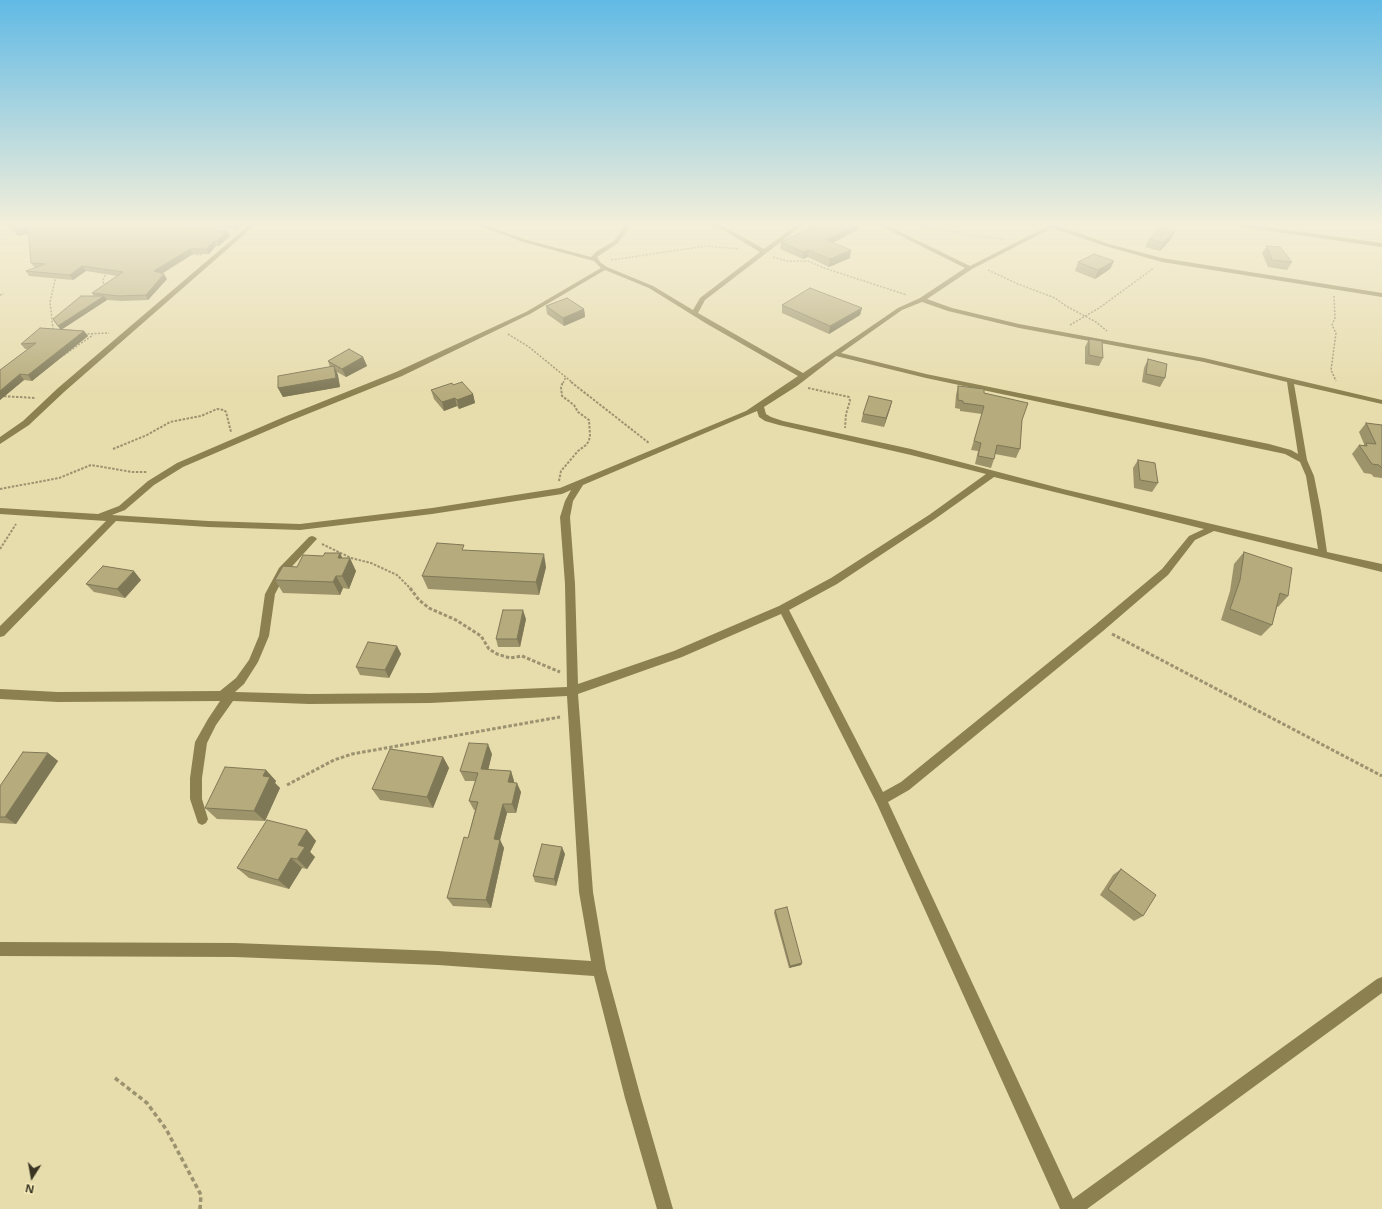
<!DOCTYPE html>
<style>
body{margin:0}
#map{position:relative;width:1382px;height:1209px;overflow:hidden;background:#e7dcac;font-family:"Noto Sans",sans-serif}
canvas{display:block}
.north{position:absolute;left:12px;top:1157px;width:40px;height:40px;-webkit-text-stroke:3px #f4e9b8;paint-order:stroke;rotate:191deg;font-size:11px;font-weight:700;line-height:16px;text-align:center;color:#393522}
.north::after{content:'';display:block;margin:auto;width:14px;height:18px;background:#393522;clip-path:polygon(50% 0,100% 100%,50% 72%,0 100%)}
</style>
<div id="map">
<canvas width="1382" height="1209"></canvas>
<div class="north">N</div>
</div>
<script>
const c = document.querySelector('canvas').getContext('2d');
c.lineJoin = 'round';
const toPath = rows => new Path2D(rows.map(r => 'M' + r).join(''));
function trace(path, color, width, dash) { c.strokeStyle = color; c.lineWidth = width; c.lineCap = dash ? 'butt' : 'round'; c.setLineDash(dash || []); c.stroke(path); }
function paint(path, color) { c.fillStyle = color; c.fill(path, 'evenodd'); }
trace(toPath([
 [917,225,940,228,974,236,1004,239],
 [189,254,202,255],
 [773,257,787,261,808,261,824,268,907,295],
 [611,260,706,246,739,249],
 [988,270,1018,284,1055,298,1066,306,1096,322,1107,331],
 [56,276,50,302,53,329,56,331],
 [104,287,103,280,107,271],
 [0,295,4,294],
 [1334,296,1335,318,1332,325,1336,333,1331,370,1336,381],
 [1070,325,1099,308,1154,268],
 [84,334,109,333],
 [508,334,529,347,573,383],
 [61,357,93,335],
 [563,383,566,377]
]), '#9b9370', 1.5, [2, 1.5]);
trace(toPath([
 [571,382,649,443],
 [808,388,849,397,850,401,846,414,845,428],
 [0,396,36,398],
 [113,449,147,435,170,422,201,416,217,409,224,410,226,412,231,432],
 [559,481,561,471,578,451,586,445,589,441,590,435,589,420,578,412,574,405,562,396,561,387,563,382],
 [0,489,59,478,91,465,132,472,147,472],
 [322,544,351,558,371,563,397,575,411,589],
 [0,549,16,524]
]), '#9b9370', 2, [2.5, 1.5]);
trace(toPath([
 [410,588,419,600,429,608,456,620,481,636,489,649,497,654,510,658,522,656,560,672],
 [1112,634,1382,776],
 [287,785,334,760,352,754,560,717]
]), '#9b9370', 3, [3.5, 2]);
trace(toPath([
 [115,1078,147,1103,166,1129,201,1195,200,1209]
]), '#9b9370', 3.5, [4.5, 3]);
paint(toPath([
 [249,225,255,225,64,392,29,425,0,444,0,437,23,421,58,388,249,225],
 [477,225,485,225,527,240,591,257,597,251,614,241,625,225,631,225,618,243,597,257,600,262,607,267,653,286,693,310,700,298,760,252,715,225,722,225,764,249,796,225,803,225,705,300,698,313,803,373,898,308,920,298,965,268,879,225,886,225,970,266,1050,225,1057,225,1109,244,1162,258,1382,293,1382,297,1162,262,1105,246,1052,228,972,269,927,299,952,308,1019,324,1204,358,1382,400,1382,404,1294,384,1307,460,1314,476,1321,511,1327,552,1382,564,1382,572,1214,531,1195,540,1168,575,1103,631,909,790,888,802,1073,1199,1377,979,1382,977,1382,993,1087,1209,1060,1209,877,804,781,614,682,657,578,694,593,892,606,969,641,1098,673,1209,657,1209,625,1098,594,976,438,965,235,957,0,956,0,942,235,943,438,951,591,961,579,892,567,696,430,703,309,704,233,701,216,725,207,743,202,778,202,799,208,819,206,823,202,825,198,823,190,799,190,778,195,742,208,719,220,701,58,702,0,699,0,689,58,692,220,691,236,678,249,660,259,636,265,594,279,568,309,537,312,536,315,537,317,539,315,541,286,573,275,594,269,636,258,662,244,684,235,692,309,694,430,693,567,687,565,584,560,517,565,501,571,490,562,494,432,514,300,530,208,527,116,521,4,636,0,637,0,626,106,521,0,514,0,508,98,514,119,506,148,481,177,463,284,417,396,372,526,312,601,268,594,261,523,242,477,225],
 [605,270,649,288,707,324,798,376,746,411,560,488,432,508,300,524,208,521,112,515,125,510,154,485,183,467,290,421,402,376,530,314,605,270],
 [922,302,948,311,1019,328,1204,362,1287,382,1298,454,1291,450,1269,444,926,374,841,353,902,310,922,302],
 [836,356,926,378,1285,454,1300,462,1306,476,1318,549,1063,489,911,449,783,421,771,417,766,414,764,407,797,386,836,356],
 [757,411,759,417,765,421,779,425,911,455,986,474,929,515,831,578,779,606,674,651,578,684,575,584,570,517,573,501,583,485,757,411],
 [994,477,1204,529,1189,536,1162,569,1095,625,901,782,883,792,789,610,837,584,935,519,994,477],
 [1239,225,1253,225,1382,243,1382,247,1242,227,1239,225]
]), '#8c8050');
paint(toPath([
 [7,225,177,225,230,236,219,246,216,246,209,254,193,254,162,274,167,279,148,300,122,301,107,300,62,329,84,331,88,336,32,381,24,380,0,400,0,370,29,349,25,349,21,344,60,329,53,319,94,296,92,293,117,276,86,271,73,280,29,276,26,271,35,268,31,263,29,233,18,236],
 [193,225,242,225,236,230],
 [809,225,858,225,857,230,833,243,850,258,829,267,808,257,803,259,780,249,781,242,808,229],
 [948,225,963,225,956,228],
 [1175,231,1171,239,1160,251,1145,247,1149,239],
 [1267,246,1292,262,1287,270,1268,267,1262,253],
 [1114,261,1110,269,1095,279,1075,271,1078,262],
 [782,305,862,308,860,315,829,334,782,313],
 [546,306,584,309,585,317,564,326,547,314],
 [1089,339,1103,358,1099,366,1085,364,1085,347],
 [363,357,367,366,346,377,337,372,340,387,283,397,278,388,330,367,328,361],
 [1148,359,1165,378,1160,387,1142,382,1144,368],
 [453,385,473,394,475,403,459,409,457,406,444,411,434,399,431,390],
 [958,386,984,393,1022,420,1020,449,1016,458,995,454,994,459,991,468,975,464,978,451,971,450,982,414,960,411,960,409,955,408,956,395],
 [892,401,884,427,861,422,863,414],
 [1366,423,1382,425,1382,478,1374,477,1371,474,1364,473,1352,454,1359,445,1364,445,1364,444,1359,432],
 [1138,460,1158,483,1152,492,1134,488,1133,468],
 [465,550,546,567,539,595,428,589,422,576],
 [1244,552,1288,596,1278,607,1277,607,1272,625,1261,636,1221,620,1230,591,1234,564],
 [340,553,342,558,356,571,349,589,343,588,340,595,283,593,275,580,297,567,323,556],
 [141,580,125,598,94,592,86,584],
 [526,619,520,647,498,647,496,639],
 [397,646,401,654,389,678,360,675,356,667],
 [48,753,58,761,16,824,0,823,0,786],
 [492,754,488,770,511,771,514,781,514,783,521,792,516,813,507,813,500,840,504,848,491,908,453,906,447,898,468,838,475,810,474,810,469,801,475,781,465,781,460,771],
 [443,757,449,768,433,808,380,800,372,789],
 [266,770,276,781,275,783,280,788,265,821,217,819,205,808],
 [307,830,316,841,310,852,315,857,307,869,302,868,289,889,249,878,237,868],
 [565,854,556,886,535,882,533,876],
 [1121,869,1143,916,1134,921,1100,895,1113,875],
 [775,910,802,963,801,965,789,968,774,913]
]), '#9d936b');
paint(toPath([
 [234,225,242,225,236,230],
 [855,225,858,225,857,230,825,247,826,240],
 [957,225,963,225,956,228],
 [28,228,31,233,18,236,15,232],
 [228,231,230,236,219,246,217,241],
 [1175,231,1171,239,1160,251,1163,243],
 [214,241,216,246,209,254,206,249],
 [190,249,193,254,157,276,154,271],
 [809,250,808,257,803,259,803,252],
 [851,250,850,258,829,267,830,259],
 [1114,261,1110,269,1095,279,1098,270],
 [82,266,86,271,73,280,70,275],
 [164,274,167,279,148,300,146,295],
 [104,296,107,300,61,330,58,326],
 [862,308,860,315,829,334,830,326],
 [584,309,585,317,564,326,563,318],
 [84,331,88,336,32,381,28,375],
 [363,357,367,366,346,377,342,369],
 [334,366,338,375,340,387,283,397,278,388],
 [20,374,24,380,0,400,0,391],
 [473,394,475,403,459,409,457,400],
 [455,398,457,406,444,411,442,402],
 [892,401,890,409,884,427,886,418],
 [340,553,346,566,350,558,356,571,349,589,342,576,338,558],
 [544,554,546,567,539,595,536,582],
 [134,571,141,580,125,598,117,589],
 [336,576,343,588,340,595,333,582],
 [523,610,526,619,520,647,517,639],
 [397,646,401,654,389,678,385,670],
 [488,744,492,754,486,779,481,769],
 [48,753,58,761,16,824,5,817],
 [443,757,449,768,433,808,427,797],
 [266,770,276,781,275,783,280,788,265,821,254,811,263,776],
 [511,771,514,781,512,792,508,782],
 [517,783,521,792,516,813,512,804],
 [503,804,507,813,498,848,494,839],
 [307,830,316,841,310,852,315,857,307,869,297,859,298,845],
 [500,840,504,848,491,908,486,900],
 [562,847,565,854,556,886,554,879],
 [291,858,302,868,289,889,278,880],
 [802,963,801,965,789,968,790,966]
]), '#7f7857');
const building = toPath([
 [8,225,177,225,228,231,217,241,214,241,206,249,190,249,154,271,164,274,146,295,119,296,92,293,123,272,82,266,70,275,26,271,45,264,31,263,28,228,15,232,8,225],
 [810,225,855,225,826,240,851,250,830,259,809,250,803,252,781,242,814,227,810,225],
 [1160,227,1175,231,1163,243,1149,239,1160,227],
 [1267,246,1280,247,1292,262,1272,260,1267,246],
 [1094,254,1114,261,1098,270,1078,262,1094,254],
 [810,288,862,308,830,326,782,305,810,288],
 [81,296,104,296,58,326,53,319,81,296],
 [567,298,584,309,563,318,546,306,567,298],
 [40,328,84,331,28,375,20,374,0,391,0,370,36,343,21,344,40,328],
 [1089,339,1102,341,1103,358,1089,355,1089,339],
 [349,349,363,357,342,369,328,361,349,349],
 [1148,359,1167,364,1165,378,1146,374,1148,359],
 [334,366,336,378,278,388,278,376,334,366],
 [462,382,473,394,457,400,455,398,442,402,431,390,452,383,453,385,462,382],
 [958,386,984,389,984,393,1028,403,1022,420,1020,449,997,445,994,459,978,456,981,443,974,441,984,406,963,403,963,401,958,400,958,386],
 [869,396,892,401,886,418,863,414,869,396],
 [1366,423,1382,425,1382,468,1379,465,1372,464,1359,445,1367,446,1366,443,1376,444,1366,423],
 [1138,460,1155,463,1158,483,1140,480,1138,460],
 [437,543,464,545,462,550,544,554,536,582,422,576,437,543],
 [1244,552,1292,568,1288,596,1280,593,1272,625,1230,609,1240,580,1244,552],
 [325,553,340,553,338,558,350,558,342,576,336,576,333,582,275,580,283,566,297,567,303,555,323,556,325,553],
 [103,566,134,571,117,589,86,584,103,566],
 [503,610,523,610,517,639,496,639,503,610],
 [368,642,397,646,385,670,356,667,368,642],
 [469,743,488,744,481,769,511,771,508,782,517,783,512,804,503,804,494,839,500,840,486,900,447,898,464,837,468,838,478,802,469,801,478,773,460,771,469,743],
 [390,749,443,757,427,797,372,789,390,749],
 [23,752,48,753,5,817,0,817,0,786,23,752],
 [225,767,266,770,263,776,270,777,254,811,205,808,225,767],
 [267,820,307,830,298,845,305,847,297,859,291,858,278,880,237,868,267,820],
 [542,844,562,847,554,879,533,876,542,844],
 [1121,869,1156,895,1143,916,1108,889,1121,869],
 [787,907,802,963,790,966,775,910,787,907]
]);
paint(building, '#b6ab7c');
trace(building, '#7f7857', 1);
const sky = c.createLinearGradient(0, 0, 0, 394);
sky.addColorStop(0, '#61bae5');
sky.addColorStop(0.57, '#f4efda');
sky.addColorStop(1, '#f4efda00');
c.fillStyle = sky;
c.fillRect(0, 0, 1382, 394);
</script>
